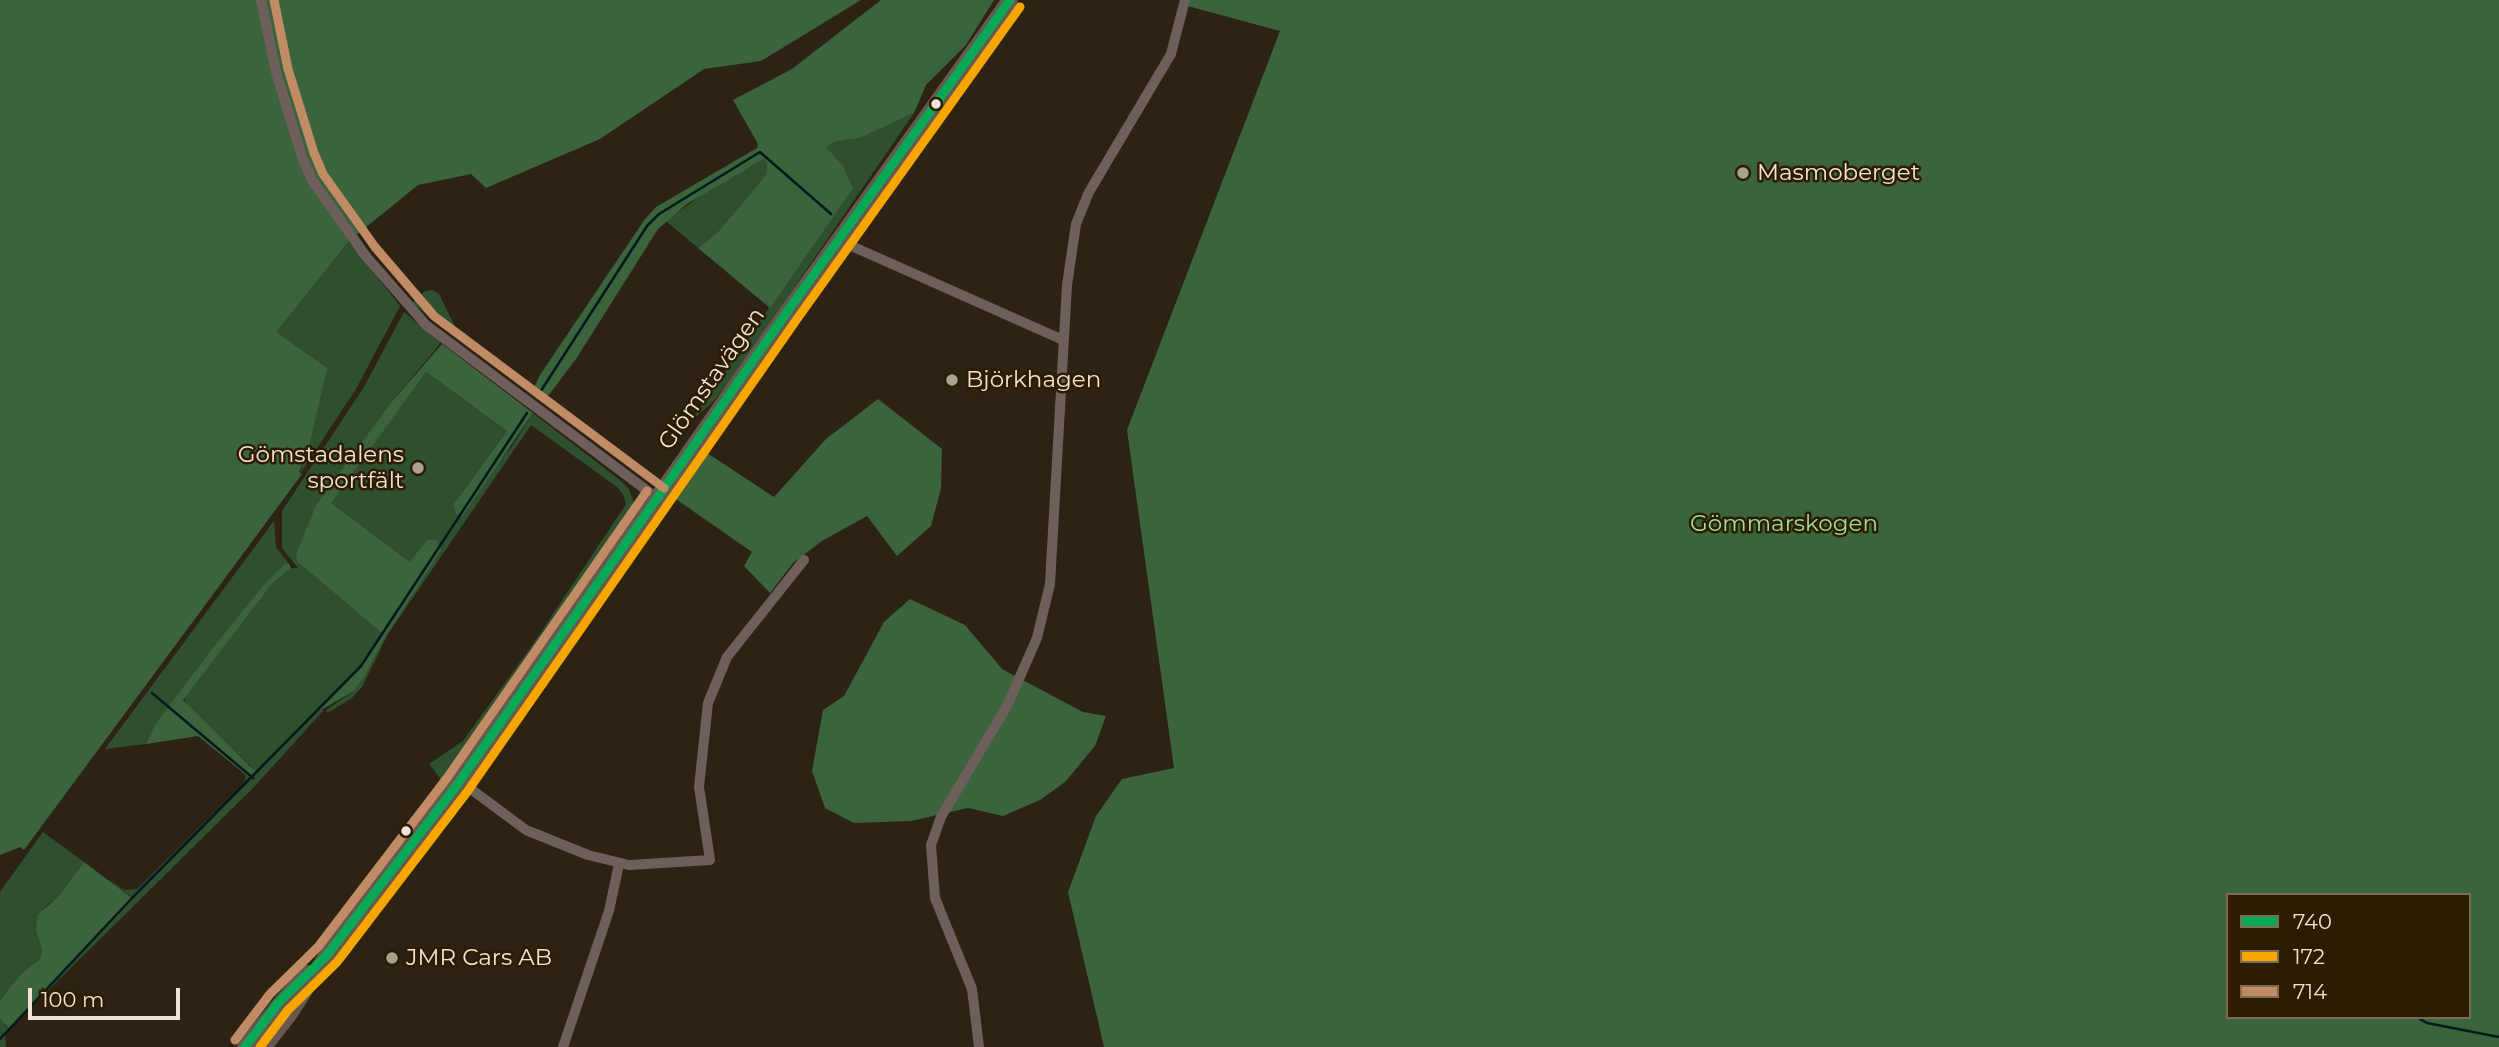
<!DOCTYPE html>
<meta charset="utf-8">
<style>
body{margin:0}
#map{position:relative;width:2499px;height:1047px;overflow:hidden;background:#2c2314;font-family:Montserrat,sans-serif}
canvas{display:block}
.legend{position:absolute;left:2226px;top:893px;width:245px;height:126px;box-sizing:border-box;background:#2d1c01;border:2px solid #7b6c56;margin:0;padding:9px 12px;list-style:none;font-size:21px;color:#f0e5d5}
.legend li{display:flex;align-items:center;gap:14px;height:35px}
.legend b{width:35px;border:2px solid #7b6c56}
.scale{position:absolute;left:28px;top:988px;width:152px;height:32px;box-sizing:border-box;border:4px solid #f0e5d5;border-top:0;padding-left:9px;font-size:21px;line-height:24px;white-space:nowrap;color:#f0e5d5;-webkit-text-stroke:5px #2d1c01;paint-order:stroke}
</style>
<div id="map">
<canvas width="2499" height="1047"></canvas>
<ul class="legend">
<li><b style="height:9px;background:#06aa56"></b>740</li>
<li><b style="height:9px;background:#f7a600"></b>172</li>
<li><b style="height:9px;background:#c18c65"></b>714</li>
</ul>
<div class="scale">100 m</div>
</div>
<script>
const c = document.querySelector('canvas').getContext('2d');
c.lineJoin = 'round';
function paint(path, color) { c.fillStyle = color; c.fill(path, 'evenodd'); }
const toPath = rows => new Path2D(rows.map(r => 'M' + r).join(''));
function trace(path, color, width, dash) { c.strokeStyle = color; c.lineWidth = width; c.lineCap = dash ? 'butt' : 'round'; c.setLineDash(dash || []); c.stroke(path); }
function drawText(font, color, halo, rows, align = 'center') {
  c.font = font + ' Montserrat,sans-serif'; c.lineWidth = 5; c.setLineDash([]); c.textBaseline = 'middle'; c.strokeStyle = halo; c.fillStyle = color; for (const [text, x, y, turn = 0] of rows) {
    c.save(); c.translate(x, y); c.rotate((+turn || 0) * Math.PI / 180); c.textAlign = isNaN(turn) ? turn : align; if (halo) c.strokeText(text, 0, 0); c.fillText(text, 0, 0); c.restore();
  }
}
paint(toPath([
 [914,113,737,371,714,401,690,422,802,260,842,164,826,147,835,142,860,138],
 [764,159,767,165,766,175,717,233,698,248,666,221,703,194],
 [349,241,400,306,356,389,300,474,316,410,275,332],
 [432,290,439,294,463,343,412,303,425,291],
 [404,312,440,342,439,345,389,405,316,505,296,558,383,634,361,666,320,709,323,711,253,788,9,1029,5,1033,6,1047,0,1047,0,1017,8,1029,132,897,110,881,125,890,137,889,244,783,246,775,251,779,251,766,188,707,184,698,272,584,291,568,298,568,282,548,282,511,364,387],
 [426,372,507,431,453,505,456,514,513,445,533,413,621,481,629,489,634,503,605,556,474,747,433,799,418,813,384,862,382,871,357,904,244,1039,233,1047,375,878,380,862,411,818,440,785,440,778,429,764,463,741,533,644,626,504,623,494,617,487,531,425,388,634,362,687,352,698,329,712,325,711,354,691,365,676,384,639,405,605,410,562,330,503],
 [274,521,276,547,289,564,265,583,155,724,146,744,105,749],
 [43,832,84,862,62,892,45,907,36,931,42,949,40,959,22,973,0,1000,0,892]
]), '#2f502f');
paint(toPath([
 [0,0,861,0,761,61,704,69,600,139,486,188,471,174,418,185,349,241,276,332,327,368,308,451,299,472,302,474,24,850,20,847,0,855],
 [881,0,994,0,966,45,926,85,914,113,860,138,835,142,826,147,842,164,853,188,770,308,698,248,717,233,766,175,767,165,764,159,687,204,658,229,576,359,548,396,538,394,534,387,540,375,645,219,656,207,757,148,758,144,733,100,792,69],
 [1181,0,2499,0,2499,1047,1104,1047,1068,892,1096,816,1122,779,1174,768,1127,430,1280,31,1180,4],
 [2228,895,2469,895,2469,1017,2228,1017],
 [442,344,533,413,462,517,456,514,453,505,507,431,426,372,331,503,410,562,427,540,437,540,441,550,384,639,365,676,354,691,321,710,319,709,361,666,383,634,297,561,296,555,316,505,389,405],
 [878,399,942,449,941,488,931,526,897,556,867,516,822,541,793,563,770,593,744,566,752,552,670,495,701,449,774,497,826,439],
 [285,564,289,564,291,568,272,584,183,700,257,773,251,779,198,736,146,744,155,724,213,648,265,583],
 [910,599,965,625,1002,669,1083,712,1106,716,1095,746,1065,782,1040,800,1003,816,968,808,911,821,854,823,825,808,812,771,823,710,844,696,884,622],
 [84,862,132,898,9,1029,0,1018,0,1000,22,973,40,959,42,949,36,931,38,915,62,892]
]), '#3c643c');
trace(toPath([
 [537,397,647,226,659,214,760,152,831,214],
 [152,693,253,778],
 [2417,1017,2427,1023,2499,1037],
 [0,1039,132,898,361,666,527,413]
]), '#04191b', 2.5);
trace(toPath([
 [261,0,276,72,302,157,312,180,365,255,426,325,657,498],
 [838,240,1063,340],
 [460,781,526,830,588,855,629,865,710,860,699,787,708,703,727,657,804,560],
 [563,1047,609,911,619,864],
 [979,1047,972,989,935,898,931,845,941,817,1007,706,1037,638,1050,584,1067,285,1076,224,1089,192,1171,54,1185,0]
]), '#6e5f5a', 10);
trace(toPath([
 [245,1047,307,973],
 [264,1047,291,1012,327,955,457,785,787,312,1010,0]
]), '#68584f', 16);
trace(toPath([
 [245,1047,279,1002,327,955,457,785,787,312,1010,0]
]), '#06aa56', 9);
trace(toPath([
 [260,1047,288,1010,337,962,467,792,797,319,1020,7]
]), '#f7a600', 9);
trace(toPath([
 [274,0,288,69,314,153,323,174,375,247,434,316,664,488],
 [235,1040,270,994,318,947,447,778,647,491]
]), '#c18c65', 9);
for (const [x, y, r, color] of [
 [936,104,6,"#f0e5d5"],
 [1743,173,7,"#aba191"],
 [952,380,7,"#aba191"],
 [418,468,7,"#aba191"],
 [406,831,6,"#f0e5d5"],
 [392,958,7,"#aba191"]
]) { const dot = new Path2D(); dot.arc(x, y, r, 0, 2 * Math.PI); c.fillStyle = color; c.fill(dot); trace(dot, '#2d1c01', 2.5); }
drawText('23px', '#f0e5d5', '#2d1c01', [
 ["Masmoberget",1757,173],
 ["Björkhagen",966,380],
 ["Gömstadalens",404,455,"right"],
 ["sportfält",404,481,"right"],
 ["JMR Cars AB",406,958]
], 'left');
drawText('23px', '#f0e5d5', '#2d1c01', [
 ["Glömstavägen",712,379,-55]
]);
drawText('23px', '#99e09d', '#2d1c01', [
 ["Gömmarskogen",1784,524]
]);
</script>
